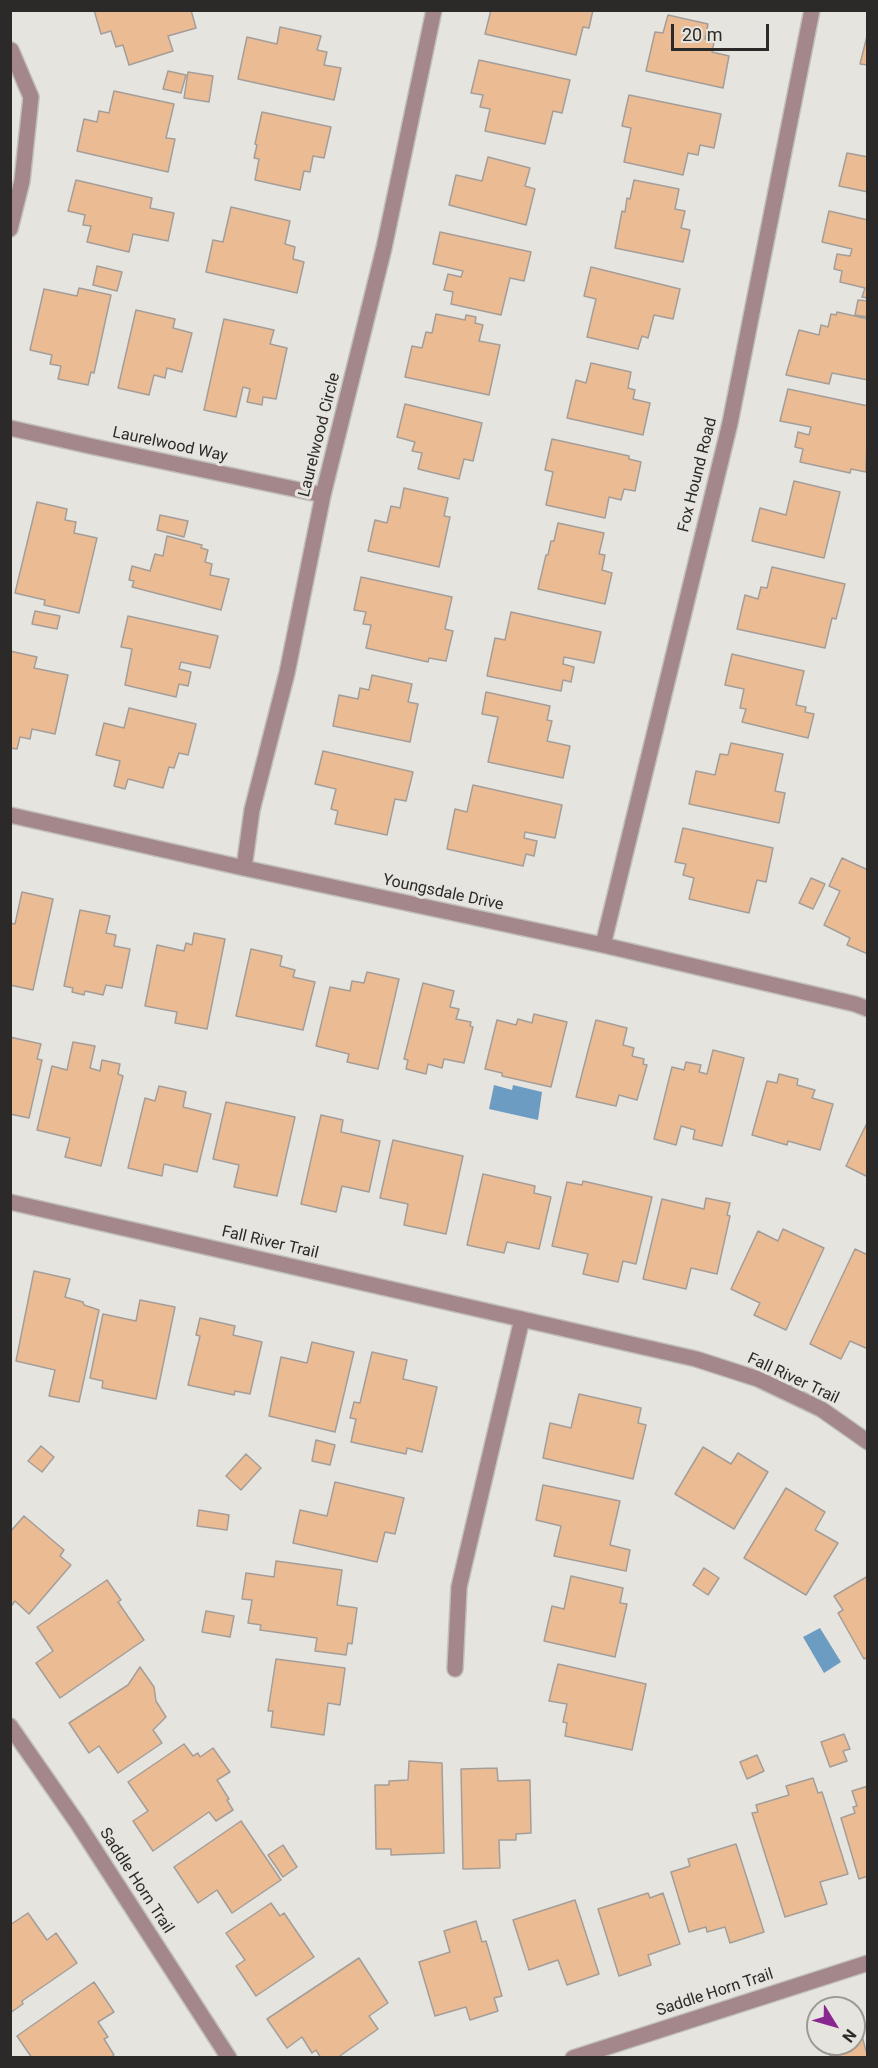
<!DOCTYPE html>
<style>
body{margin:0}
#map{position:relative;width:878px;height:2068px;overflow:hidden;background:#e6e4de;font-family:Roboto,sans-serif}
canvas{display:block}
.frame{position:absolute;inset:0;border:12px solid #2b2a28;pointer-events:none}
.north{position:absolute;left:806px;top:1996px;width:60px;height:60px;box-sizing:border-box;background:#e6e4de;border:2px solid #9b9a95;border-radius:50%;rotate:127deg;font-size:16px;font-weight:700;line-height:24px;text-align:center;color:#2b2a28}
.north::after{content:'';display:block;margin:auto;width:21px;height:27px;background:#89268f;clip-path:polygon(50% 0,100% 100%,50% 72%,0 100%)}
.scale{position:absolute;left:671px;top:24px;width:98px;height:27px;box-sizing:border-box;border:3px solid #2b2a28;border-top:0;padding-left:8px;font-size:18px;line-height:21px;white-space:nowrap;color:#2b2a28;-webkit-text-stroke:4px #e6e4de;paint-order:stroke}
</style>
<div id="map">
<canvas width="878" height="2068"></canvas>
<div class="frame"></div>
<div class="north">N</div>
<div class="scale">20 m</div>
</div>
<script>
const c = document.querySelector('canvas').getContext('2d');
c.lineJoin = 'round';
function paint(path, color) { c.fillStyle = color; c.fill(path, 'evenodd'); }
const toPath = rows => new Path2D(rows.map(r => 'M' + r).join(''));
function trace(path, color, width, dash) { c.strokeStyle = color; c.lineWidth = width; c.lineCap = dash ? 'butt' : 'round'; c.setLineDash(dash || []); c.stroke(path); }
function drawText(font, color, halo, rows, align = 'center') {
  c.font = font + ' Roboto,sans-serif'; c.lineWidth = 6; c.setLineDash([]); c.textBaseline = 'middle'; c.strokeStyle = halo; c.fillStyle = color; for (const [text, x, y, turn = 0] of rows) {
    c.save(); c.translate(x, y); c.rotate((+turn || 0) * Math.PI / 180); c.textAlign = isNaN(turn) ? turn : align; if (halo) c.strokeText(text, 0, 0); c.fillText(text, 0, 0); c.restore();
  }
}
paint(toPath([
 [494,1085,512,1090,513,1085,542,1092,538,1120,489,1109],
 [820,1628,841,1662,824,1673,803,1637]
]), '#6d9cc3');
const building = toPath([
 [94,10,191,10,196,28,168,36,173,51,129,65,123,45,116,47,111,31,101,34,94,10],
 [491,10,593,10,589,28,583,27,576,55,485,34,491,10],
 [668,15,708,24,705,39,714,42,712,52,729,56,723,88,646,71,655,32,663,33,668,15],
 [280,27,321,36,317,50,327,52,324,65,341,68,334,100,238,79,247,37,277,44,280,27],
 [868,32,868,65,860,64,868,32],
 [479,60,570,80,562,113,553,111,545,144,485,131,490,109,480,107,483,95,471,93,479,60],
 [168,71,186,75,181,93,163,89,168,71],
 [188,72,213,76,209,102,184,98,188,72],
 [114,91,174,104,166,138,175,139,168,172,77,151,84,119,97,122,99,111,109,113,114,91],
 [629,95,721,114,714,148,700,145,698,155,688,153,683,175,624,162,631,128,622,126,629,95],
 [262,112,331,127,324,158,313,156,310,172,304,171,300,190,255,180,259,159,254,158,257,145,255,144,262,112],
 [847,153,868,157,868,192,839,186,847,153],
 [488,157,530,168,525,186,535,189,526,225,449,205,456,175,482,181,488,157],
 [76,180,152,198,150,208,174,213,168,241,133,234,129,252,87,242,91,226,83,225,85,215,68,211,76,180],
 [634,180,679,189,675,209,685,211,681,228,690,230,683,262,615,248,622,211,625,212,627,198,630,199,634,180],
 [231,207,290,221,285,244,295,247,293,259,304,262,297,293,206,272,213,240,223,242,231,207],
 [829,211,868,220,868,298,862,297,865,288,840,282,842,271,834,269,837,254,850,256,852,249,822,242,829,211],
 [440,232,531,252,524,281,510,278,501,315,451,304,453,292,444,290,448,274,461,277,463,271,433,264,440,232],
 [97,266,122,272,117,291,93,285,97,266],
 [591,267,680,289,673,319,654,315,648,338,642,336,638,349,587,337,596,299,584,296,591,267],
 [79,288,111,295,94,373,91,372,88,385,58,379,61,366,50,364,52,355,30,350,44,289,77,296,79,288],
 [858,300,868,301,868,317,855,315,858,300],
 [136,310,175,319,173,328,192,333,182,372,167,368,165,378,154,375,149,395,118,388,136,310],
 [837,312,868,319,868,380,832,373,829,384,786,375,799,330,819,335,821,325,828,327,831,314,836,315,837,312],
 [436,314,465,320,466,315,476,317,475,323,483,325,479,341,500,345,489,395,405,377,412,346,422,348,426,332,432,333,436,314],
 [224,319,274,330,270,344,287,348,276,399,263,397,262,405,247,402,250,389,243,387,236,417,204,410,224,319],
 [591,363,631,372,628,388,635,390,633,399,650,403,643,435,567,418,576,380,586,383,591,363],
 [788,389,868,406,866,472,851,469,850,473,800,462,803,449,795,447,798,432,809,435,811,427,780,421,788,389],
 [405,404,482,423,473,461,464,459,459,479,418,469,422,453,412,451,415,442,397,437,405,404],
 [552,439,629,456,629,459,641,462,635,491,624,489,621,500,609,497,605,518,546,505,553,472,545,470,552,439],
 [794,481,840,492,824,558,752,541,760,508,786,515,794,481],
 [404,488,448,498,444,516,450,517,439,567,368,551,375,520,387,523,391,506,400,508,404,488],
 [37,502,67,509,65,520,76,522,74,533,97,538,79,613,44,605,45,600,15,593,37,502],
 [160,515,188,521,184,537,157,530,160,515],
 [558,523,604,533,599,554,605,555,602,570,612,573,605,604,538,589,546,555,548,555,551,541,554,541,558,523],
 [167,536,202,545,201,548,208,550,205,562,212,564,210,575,229,579,221,610,132,587,134,581,129,580,132,566,150,571,155,554,163,556,167,536],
 [772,567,845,584,836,619,832,618,825,648,737,629,745,595,758,599,761,587,767,588,772,567],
 [361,577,452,597,445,629,453,631,446,661,429,658,428,662,366,648,371,625,363,624,366,612,354,610,361,577],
 [35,611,60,616,57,629,32,624,35,611],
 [511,612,601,632,594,663,564,657,563,664,574,667,571,682,563,680,561,691,487,676,495,638,505,640,511,612],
 [128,616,218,636,210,668,181,662,179,669,191,672,188,686,179,684,176,697,125,685,132,649,121,647,128,616],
 [10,651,37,657,34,668,68,675,55,734,32,729,30,739,20,737,17,749,10,748,10,651],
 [732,654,804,671,796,705,806,707,805,712,814,714,808,738,742,722,746,709,740,708,744,689,725,685,732,654],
 [372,675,412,684,408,702,418,704,410,742,333,726,339,695,358,699,360,688,369,690,372,675],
 [486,692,550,706,547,720,552,721,547,741,570,746,563,778,488,762,498,717,482,714,486,692],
 [129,708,196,724,188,755,179,753,174,768,169,767,163,788,128,779,125,789,114,786,120,761,96,755,104,723,124,728,129,708],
 [731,743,783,754,775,791,785,793,779,823,689,804,696,771,715,775,720,754,728,755,731,743],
 [323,751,413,772,406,801,395,799,387,835,335,824,338,811,331,809,336,789,315,784,323,751],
 [473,785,562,805,555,838,525,832,524,838,537,841,534,856,526,854,523,866,447,849,455,809,467,812,473,785],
 [683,828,773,848,766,882,757,880,749,913,689,899,694,878,683,875,686,864,675,862,683,828],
 [842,858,868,870,868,954,847,945,850,938,824,925,840,891,829,886,842,858],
 [811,878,825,884,813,909,799,903,811,878],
 [22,892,53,899,33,990,10,985,10,923,15,924,22,892],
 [80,910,110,916,106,933,116,935,114,946,130,949,122,988,106,985,103,995,85,991,84,995,72,992,73,988,64,986,80,910],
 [194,933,225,939,207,1029,175,1023,177,1012,145,1006,157,945,184,951,186,943,192,945,194,933],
 [251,949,282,956,280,966,295,970,293,977,315,982,303,1030,236,1016,251,949],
 [367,972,399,979,378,1069,347,1062,349,1054,316,1046,330,987,350,991,352,981,364,983,367,972],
 [423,983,454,991,450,1007,459,1009,456,1019,471,1022,470,1026,473,1027,464,1063,444,1059,442,1068,428,1064,426,1074,406,1069,408,1060,404,1059,423,983],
 [534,1014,567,1022,551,1087,502,1076,502,1073,485,1069,497,1020,516,1025,518,1019,532,1023,534,1014],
 [596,1020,627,1028,623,1045,634,1048,632,1056,644,1059,643,1064,647,1065,637,1100,619,1095,616,1106,576,1097,596,1020],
 [10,1037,41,1044,37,1059,42,1060,29,1118,10,1114,10,1037],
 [73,1042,95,1046,90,1068,100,1071,102,1060,120,1064,118,1074,123,1076,101,1166,65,1157,70,1138,37,1130,52,1066,67,1070,73,1042],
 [713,1050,744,1058,722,1146,693,1139,695,1130,681,1126,676,1145,654,1139,672,1067,684,1070,686,1062,701,1065,699,1072,707,1074,713,1050],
 [779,1074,798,1079,797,1085,815,1090,812,1098,833,1104,820,1150,788,1141,787,1145,752,1135,767,1081,777,1083,779,1074],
 [159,1086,186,1092,183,1107,211,1114,197,1172,164,1164,162,1176,128,1168,145,1098,155,1101,159,1086],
 [226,1102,295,1117,277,1196,234,1187,239,1165,213,1159,226,1102],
 [321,1115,343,1120,341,1132,380,1141,369,1192,342,1186,336,1212,301,1204,321,1115],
 [868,1121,868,1177,846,1166,868,1121],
 [393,1140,463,1156,446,1234,404,1225,408,1204,380,1198,393,1140],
 [483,1174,535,1186,534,1193,551,1197,539,1249,507,1242,504,1253,467,1245,483,1174],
 [583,1181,652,1197,636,1264,623,1261,618,1282,583,1274,588,1254,552,1246,567,1182,582,1185,583,1181],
 [706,1198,730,1203,727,1215,730,1216,717,1274,691,1268,686,1289,643,1279,662,1199,704,1209,706,1198],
 [783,1229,824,1248,786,1330,754,1315,760,1303,731,1289,758,1231,778,1241,783,1229],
 [855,1249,868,1255,868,1349,850,1341,841,1359,810,1344,855,1249],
 [34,1271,70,1279,65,1297,83,1302,84,1305,99,1310,79,1402,49,1396,55,1370,16,1361,34,1271],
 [140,1300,175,1307,156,1399,102,1388,103,1381,90,1378,103,1314,136,1321,140,1300],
 [200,1318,235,1326,233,1335,262,1342,250,1394,235,1391,234,1395,188,1385,200,1336,196,1335,200,1318],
 [312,1342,354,1352,335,1432,269,1416,281,1357,307,1363,312,1342],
 [372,1352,407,1360,403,1379,437,1387,422,1452,407,1448,406,1454,351,1442,356,1419,350,1418,354,1402,360,1403,372,1352],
 [579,1394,641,1408,638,1423,646,1425,633,1479,543,1458,550,1423,571,1428,579,1394],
 [316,1440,335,1445,330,1465,312,1461,316,1440],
 [41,1446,54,1457,42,1472,28,1461,41,1446],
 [703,1447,731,1464,738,1453,768,1472,734,1529,675,1494,703,1447],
 [246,1454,261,1468,241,1490,226,1476,246,1454],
 [335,1482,404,1498,395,1534,385,1532,377,1562,293,1543,300,1510,327,1516,335,1482],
 [543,1485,620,1501,610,1545,630,1550,626,1571,554,1556,561,1526,536,1520,543,1485],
 [786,1488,825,1512,815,1530,838,1543,806,1595,744,1558,786,1488],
 [199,1510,229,1515,227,1530,197,1526,199,1510],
 [24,1516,64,1550,60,1556,71,1565,29,1614,15,1601,12,1605,10,1603,10,1532,24,1516],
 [276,1561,342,1570,337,1605,357,1608,352,1644,348,1643,346,1655,315,1651,317,1638,260,1630,261,1625,248,1623,252,1600,242,1599,246,1573,274,1577,276,1561],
 [704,1568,719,1578,708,1595,693,1585,704,1568],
 [571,1576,623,1588,620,1603,627,1604,615,1657,544,1641,552,1606,564,1609,571,1576],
 [868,1576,868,1657,864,1659,838,1613,843,1610,834,1596,868,1576],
 [107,1580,121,1600,118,1602,144,1640,60,1698,36,1663,53,1651,37,1627,107,1580],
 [206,1611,234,1616,230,1637,202,1632,206,1611],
 [276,1659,345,1668,340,1705,328,1703,324,1735,271,1727,273,1711,268,1711,276,1659],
 [558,1664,646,1684,632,1750,565,1736,567,1723,563,1722,567,1704,549,1701,558,1664],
 [140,1667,154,1687,156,1701,166,1717,153,1730,162,1743,118,1773,99,1746,89,1753,69,1723,128,1685,140,1667],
 [844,1734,850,1749,843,1751,847,1761,830,1767,821,1742,844,1734],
 [184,1744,193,1756,198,1753,200,1757,213,1748,230,1772,217,1780,229,1799,227,1800,233,1810,216,1821,209,1812,153,1851,133,1821,148,1811,128,1782,184,1744],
 [757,1755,764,1771,747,1779,740,1762,757,1755],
 [409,1761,442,1763,444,1853,391,1855,391,1849,376,1849,375,1785,389,1785,389,1781,408,1780,409,1761],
 [497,1768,498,1781,530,1780,531,1833,516,1834,516,1840,499,1840,500,1868,463,1869,461,1769,497,1768],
 [813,1778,818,1793,822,1792,848,1874,820,1882,827,1904,785,1917,752,1813,758,1812,756,1805,789,1795,786,1786,813,1778],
 [868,1786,868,1876,859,1879,841,1818,855,1813,853,1807,857,1806,852,1791,868,1786],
 [241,1821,281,1880,232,1913,217,1890,198,1903,174,1867,241,1821],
 [736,1844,764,1932,730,1943,725,1927,707,1932,706,1927,689,1932,671,1872,690,1866,688,1859,736,1844],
 [283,1845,297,1867,283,1877,268,1855,283,1845],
 [648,1893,650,1898,663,1893,680,1944,648,1955,651,1965,619,1976,598,1909,648,1893],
 [575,1900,599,1974,567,1985,558,1960,529,1970,513,1920,575,1900],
 [271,1903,280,1916,284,1913,314,1957,256,1996,236,1966,245,1960,226,1933,271,1903],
 [28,1913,47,1940,56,1933,77,1963,22,2001,23,2004,10,2013,10,1925,28,1913],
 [476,1921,482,1942,486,1941,502,1996,494,1998,498,2011,470,2020,466,2007,435,2016,419,1962,450,1952,444,1931,476,1921],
 [359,1958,388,2003,369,2016,378,2029,337,2058,321,2058,316,2050,312,2053,302,2037,287,2048,267,2019,359,1958],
 [94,1982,114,2012,98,2022,108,2037,104,2039,114,2055,110,2058,32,2058,17,2036,94,1982],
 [861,2032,866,2051,868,2050,868,2058,831,2058,827,2044,854,2044,854,2034,861,2032]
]);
paint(building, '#ebbb93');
trace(building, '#a49e9a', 1.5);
const minor = toPath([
 [10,229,22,181,31,97,11,50],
 [10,428,90,446,323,495],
 [10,815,244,868,603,945,855,1004,868,1009],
 [244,868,252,810,287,673,323,495,384,248,434,10],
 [603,945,730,423,812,10],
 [10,1202,696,1359,758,1379,821,1409,868,1442],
 [455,1669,459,1587,522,1319],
 [10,1726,78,1824,229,2058],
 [573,2058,868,1963]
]);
trace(minor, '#c1bfba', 18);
trace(minor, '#a3878b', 15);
drawText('16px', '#2b2a28', '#e6e4de', [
 ["Laurelwood Circle",320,435,-76],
 ["Laurelwood Way",170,445,12],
 ["Fox Hound Road",698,475,-76],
 ["Youngsdale Drive",443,893,12],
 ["Fall River Trail",270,1243,13],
 ["Fall River Trail",793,1379,25],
 ["Saddle Horn Trail",136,1881,57],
 ["Saddle Horn Trail",715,1993,-18]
]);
</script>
